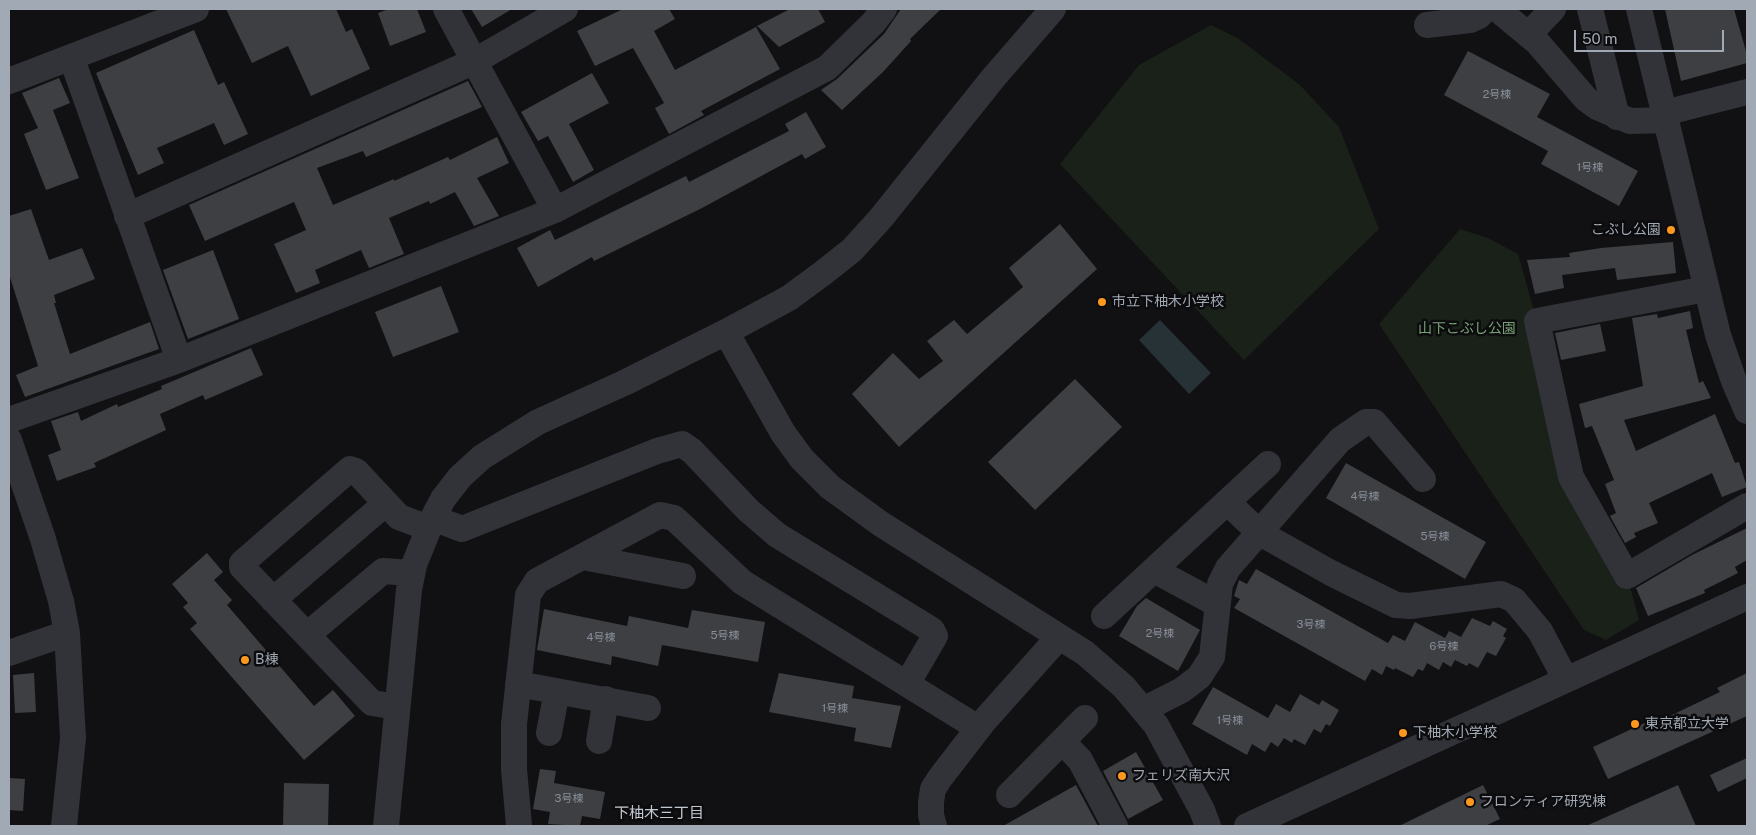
<!DOCTYPE html>
<meta charset="utf-8">
<style>
body{margin:0}
#map{position:relative;width:1756px;height:835px;overflow:hidden;background:#111113;font-family:"Public Sans",sans-serif}
canvas{display:block}
.frame{position:absolute;inset:0;border:10px solid #a1a9b4;pointer-events:none}
.scale{position:absolute;left:1574px;top:30px;width:150px;height:22px;box-sizing:border-box;border:2px solid #a1a9b4;border-top:0;padding-left:6px;font-size:15px;line-height:18px;white-space:nowrap;color:#a1a9b4;-webkit-text-stroke:4px #0c0c0e;paint-order:stroke}
</style>
<div id="map">
<canvas width="1756" height="835"></canvas>
<div class="frame"></div>
<div class="scale">50 m</div>
</div>
<script>
const c = document.querySelector('canvas').getContext('2d');
c.lineJoin = 'round';
function paint(path, color) { c.fillStyle = color; c.fill(path, 'evenodd'); }
const toPath = rows => new Path2D(rows.map(r => 'M' + r).join(''));
function trace(path, color, width, dash) { c.strokeStyle = color; c.lineWidth = width; c.lineCap = dash ? 'butt' : 'round'; c.setLineDash(dash || []); c.stroke(path); }
function drawText(font, color, halo, rows, align = 'center') {
  c.font = font + ' "Public Sans","Noto Sans JP",sans-serif'; c.lineWidth = 5; c.setLineDash([]); c.textBaseline = 'middle'; c.strokeStyle = halo; c.fillStyle = color; for (const [text, x, y, turn = 0] of rows) {
    c.save(); c.translate(x, y); c.rotate((+turn || 0) * Math.PI / 180); c.textAlign = isNaN(turn) ? turn : align; if (halo) c.strokeText(text, 0, 0); c.fillText(text, 0, 0); c.restore();
  }
}
paint(toPath([
 [1211,25,1239,39,1300,85,1339,127,1379,229,1244,360,1060,164,1139,65],
 [1460,229,1488,238,1518,254,1537,321,1571,477,1627,576,1639,620,1606,640,1584,630,1379,324]
]), '#192119');
paint(toPath([
 [1160,320,1211,373,1189,394,1139,340]
]), '#273237');
paint(toPath([
 [226,9,336,9,346,32,352,29,370,69,311,96,288,46,252,63],
 [389,9,417,9,426,32,390,46,378,13],
 [471,9,512,9,482,27],
 [623,9,669,9,675,19,654,31,675,70,756,27,780,69,701,111,704,115,669,134,655,108,664,103,633,48,595,66,577,31],
 [790,9,818,9,825,22,779,47,757,26],
 [901,9,941,9,910,39,911,41,883,72,842,110,821,90,837,79,884,34],
 [1665,9,1734,9,1747,55,1747,63,1681,81],
 [194,30,218,85,224,82,248,134,224,145,214,123,157,148,164,163,138,175,96,73],
 [1468,51,1550,94,1537,117,1638,171,1619,206,1541,164,1548,151,1444,95],
 [592,73,609,103,569,124,594,170,573,182,548,136,538,141,521,112],
 [59,78,70,103,53,110,79,178,46,190,24,134,38,128,22,93],
 [468,81,482,107,366,157,363,151,317,168,333,205,394,179,394,181,448,157,450,160,497,137,509,163,477,178,499,216,474,226,455,192,430,204,429,201,389,218,404,254,369,268,361,250,315,270,320,283,296,293,274,244,306,230,294,202,205,241,189,205],
 [806,112,826,147,805,159,802,154,702,208,594,261,592,257,538,287,517,248,550,230,555,240,686,176,689,182,789,131,785,124],
 [31,209,49,260,82,248,95,279,54,295,56,303,54,303,70,354,150,322,159,349,25,397,16,375,38,366,9,274,9,216],
 [1060,224,1097,269,899,447,852,394,893,353,919,379,943,361,927,341,954,320,967,334,1023,287,1009,268],
 [1673,242,1676,273,1617,280,1615,268,1562,275,1564,288,1535,294,1527,260,1570,257,1569,253,1601,248],
 [213,250,239,319,188,339,163,270],
 [441,286,459,332,393,357,375,312],
 [1690,311,1693,328,1686,330,1699,383,1703,381,1711,398,1624,420,1636,451,1715,414,1735,463,1739,462,1747,487,1722,497,1712,473,1649,503,1658,523,1634,533,1636,537,1625,543,1610,516,1616,513,1605,484,1614,480,1592,426,1585,428,1579,404,1643,386,1632,318,1657,314,1658,318],
 [1600,324,1606,351,1561,360,1555,333],
 [251,348,263,375,205,400,203,395,160,414,166,430,94,463,96,467,57,481,48,455,61,450,51,421,78,412,81,421,117,404,118,407,162,389,161,386],
 [1075,379,1122,427,1035,510,988,462],
 [1346,463,1486,542,1465,579,1326,498],
 [1747,528,1747,560,1735,567,1738,573,1704,590,1705,593,1648,616,1636,588,1692,555],
 [207,553,223,572,214,580,232,600,227,605,314,706,333,690,355,716,304,760,190,629,197,623,183,607,188,603,172,584],
 [1256,569,1388,643,1393,635,1405,641,1415,622,1445,638,1449,631,1461,637,1472,618,1490,626,1493,621,1507,629,1503,636,1506,638,1496,656,1487,652,1478,668,1469,663,1467,666,1455,660,1451,667,1443,662,1439,670,1427,663,1423,671,1418,669,1413,677,1395,668,1394,670,1386,666,1382,675,1372,669,1365,681,1234,608,1240,599,1234,596,1239,580,1247,584],
 [1146,598,1200,630,1178,671,1119,636,1137,606],
 [544,609,627,626,629,616,688,628,692,610,765,622,758,662,662,645,658,666,612,656,611,665,537,650],
 [34,673,36,712,15,713,13,675],
 [779,673,854,686,852,698,901,706,891,748,854,741,856,728,769,712],
 [1747,673,1747,716,1608,779,1593,747,1651,720,1653,724,1720,692,1717,688],
 [1213,687,1268,718,1276,704,1290,712,1300,694,1319,705,1322,700,1339,710,1330,726,1326,724,1321,733,1314,729,1305,745,1294,739,1292,743,1284,738,1278,747,1271,742,1265,752,1252,744,1247,755,1192,724],
 [1136,752,1163,800,1128,819,1103,771],
 [1747,758,1747,778,1718,792,1710,775],
 [540,769,556,771,554,783,605,792,600,819,582,816,580,826,548,824,550,812,533,809],
 [9,778,25,779,23,811,9,810],
 [284,783,329,784,328,826,283,826],
 [1076,785,1098,826,1003,826],
 [1483,785,1500,819,1485,826,1399,826],
 [1678,785,1696,826,1586,826]
]), '#3d3f43');
trace(toPath([
 [446,9,555,210],
 [1497,9,1537,42,1586,99,1597,107,1630,121,1666,120],
 [1590,9,1617,117],
 [1639,9,1718,335,1734,381,1747,411],
 [1427,25,1470,20,1479,16,1485,9],
 [1528,35,1553,9],
 [72,59,179,360],
 [9,81,196,9],
 [1664,113,1747,92],
 [127,216,475,61,565,9],
 [1706,289,1537,321,1571,477,1627,576,1747,506],
 [726,332,783,433,802,459,830,487,881,524,1085,653,1124,687,1156,725,1202,810,1208,826],
 [9,420,179,360,555,210,827,68,873,23,884,9],
 [9,440,43,539,61,601,67,633,73,738,64,826],
 [1227,502,1260,533,1331,573,1396,605,1410,606,1501,594,1514,600,1540,631,1566,680],
 [433,518,462,529,657,451,682,444,692,451,748,510,777,535,932,630,935,636,907,684],
 [583,557,683,576],
 [1154,570,1217,604],
 [273,600,385,504],
 [1104,616,1268,464],
 [307,635,383,571,412,573],
 [9,653,67,633],
 [518,684,648,708],
 [397,707,372,703,242,567,242,563,350,469,356,471,399,517,428,528],
 [1145,709,1182,690,1199,677,1212,657,1220,584,1228,568,1340,440,1366,422,1374,422,1423,479],
 [549,733,557,691],
 [599,741,606,699],
 [1062,741,1080,760,1115,826],
 [1009,795,1085,718],
 [386,826,409,590,414,565,433,518,443,499,460,477,482,457,538,422,624,383,726,332,789,298,823,273,852,250,881,218,994,77,1053,9],
 [519,826,514,769,514,724,528,595,537,581,660,515,674,518,742,582,978,728],
 [934,826,931,815,931,802,933,789,940,778,984,721,1059,637],
 [1247,826,1747,597]
]), '#323338', 26);
for (const [x, y, r, color] of [
 [1671,230,5,"#fe991d"],
 [1102,302,5,"#fe991d"],
 [245,660,5,"#fe991d"],
 [1635,724,5,"#fe991d"],
 [1403,733,5,"#fe991d"],
 [1122,776,5,"#fe991d"],
 [1470,802,5,"#fe991d"]
]) { const dot = new Path2D(); dot.arc(x, y, r, 0, 2 * Math.PI); c.fillStyle = color; c.fill(dot); trace(dot, '#0c0c0e', 2); }
drawText('11px', '#888e98', null, [
 ["2号棟",1497,95],
 ["1号棟",1590,168],
 ["4号棟",1365,497],
 ["5号棟",1435,537],
 ["3号棟",1311,625],
 ["2号棟",1160,634],
 ["5号棟",725,636],
 ["4号棟",601,638],
 ["6号棟",1444,647],
 ["1号棟",835,709],
 ["1号棟",1230,721],
 ["3号棟",569,799]
]);
drawText('14px', '#a1a9b4', '#0c0c0e', [
 ["こぶし公園",1661,230,"right"],
 ["市立下柚木小学校",1112,302],
 ["B棟",255,660],
 ["東京都立大学",1645,724],
 ["下柚木小学校",1413,733],
 ["フェリズ南大沢",1132,776],
 ["フロンティア研究棟",1480,802]
], 'left');
drawText('14px', '#79a176', '#0c0c0e', [
 ["山下こぶし公園",1467,329]
]);
drawText('15px', '#c2c8d0', '#0c0c0e', [
 ["下柚木三丁目",659,813]
]);
</script>
